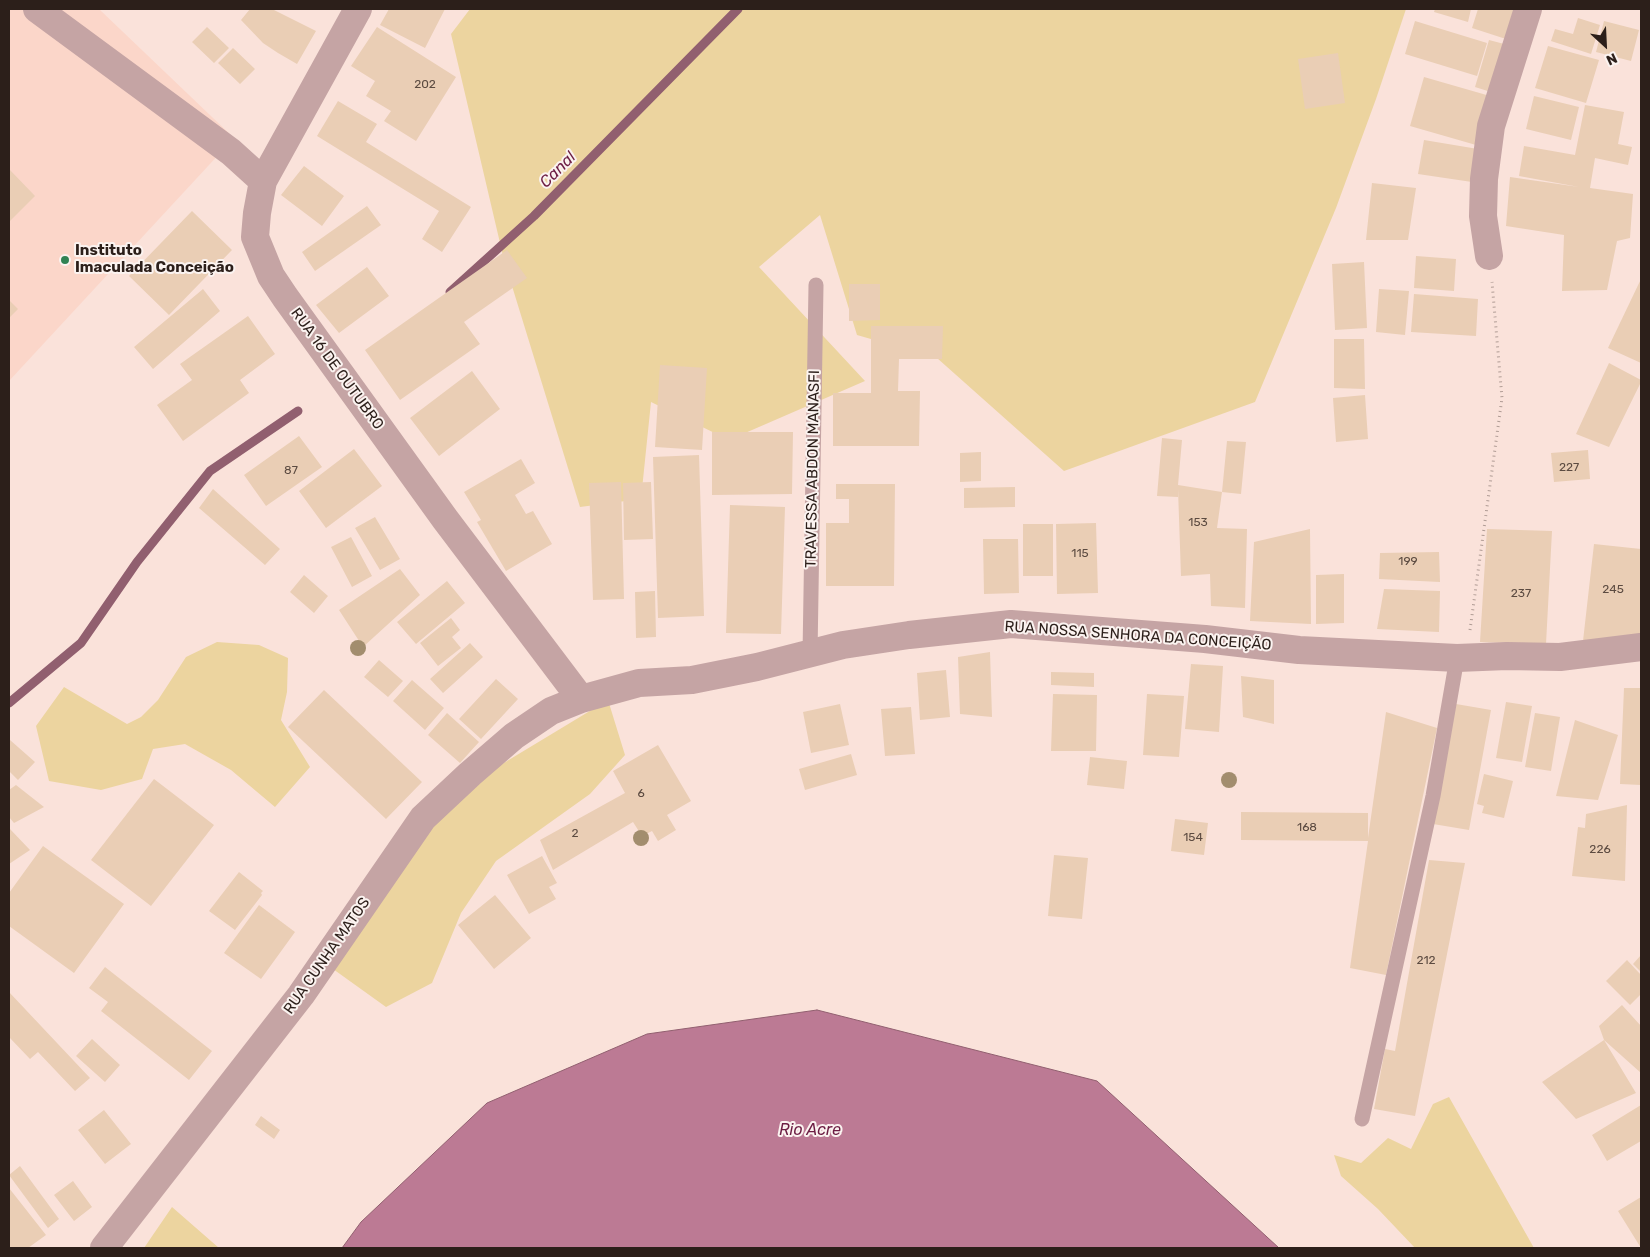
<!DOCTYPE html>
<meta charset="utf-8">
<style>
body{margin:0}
#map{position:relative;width:1650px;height:1257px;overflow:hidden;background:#fae2da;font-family:Rubik,sans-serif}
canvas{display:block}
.frame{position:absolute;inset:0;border:10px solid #2c1f1a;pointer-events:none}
.north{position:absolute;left:1580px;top:20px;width:50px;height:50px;-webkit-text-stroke:4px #fbf3f0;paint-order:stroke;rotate:155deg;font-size:14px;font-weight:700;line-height:20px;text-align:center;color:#2c1f1a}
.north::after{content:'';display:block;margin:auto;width:18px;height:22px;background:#2c1f1a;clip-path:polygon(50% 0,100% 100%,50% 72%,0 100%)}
</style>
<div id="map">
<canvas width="1650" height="1257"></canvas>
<div class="frame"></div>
<div class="north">N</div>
</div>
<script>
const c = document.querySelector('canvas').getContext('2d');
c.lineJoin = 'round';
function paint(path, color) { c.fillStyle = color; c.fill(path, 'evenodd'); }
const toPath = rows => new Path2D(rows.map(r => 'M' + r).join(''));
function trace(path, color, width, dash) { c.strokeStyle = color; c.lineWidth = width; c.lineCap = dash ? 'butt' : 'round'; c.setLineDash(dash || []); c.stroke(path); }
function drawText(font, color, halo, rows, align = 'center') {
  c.font = font + ' Rubik,sans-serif'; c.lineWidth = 4; c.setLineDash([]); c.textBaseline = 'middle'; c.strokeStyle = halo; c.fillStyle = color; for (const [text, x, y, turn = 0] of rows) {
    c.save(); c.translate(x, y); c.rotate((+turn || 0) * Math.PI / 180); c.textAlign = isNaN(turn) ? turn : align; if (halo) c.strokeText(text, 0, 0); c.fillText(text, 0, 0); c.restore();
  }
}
paint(toPath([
 [9,9,99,9,234,138,9,381]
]), '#fbd6c9');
paint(toPath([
 [470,9,1406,9,1376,99,1336,208,1255,402,1064,471,937,358,857,335,820,215,759,267,865,381,729,440,651,402,641,499,580,507,504,260,451,34],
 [217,642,259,645,288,658,287,692,281,720,310,767,275,807,231,770,185,744,153,749,142,779,101,790,49,781,36,726,64,687,127,724,141,717,158,700,186,657],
 [608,700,625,755,590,794,496,861,461,913,432,983,386,1007,333,969,394,875,464,787],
 [1449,1097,1534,1248,1415,1248,1378,1209,1341,1176,1334,1155,1361,1163,1388,1138,1411,1149,1433,1104],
 [172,1207,219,1248,144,1248]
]), '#ecd49f');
const water = toPath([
 [817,1010,1097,1081,1279,1248,342,1248,361,1222,487,1103,647,1034,817,1010]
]);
paint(water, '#bc7a94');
trace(water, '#915f6f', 1);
trace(toPath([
 [450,292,534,216,738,9],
 [9,703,81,643,137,562,210,471,298,411]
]), '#915f6f', 9);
paint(toPath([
 [250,9,272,9,316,31,297,64,278,53,263,43,241,20],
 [389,9,445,9,425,48,380,25],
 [1435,9,1471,9,1468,22,1434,12],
 [1478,9,1518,9,1509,40,1472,28],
 [1578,18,1600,25,1591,54,1551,41,1555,29,1573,34],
 [1415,21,1487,43,1477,76,1405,54],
 [1604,21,1639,30,1631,61,1596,52],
 [207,27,229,48,214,63,192,42],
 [377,27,456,77,416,141,384,121,391,111,366,96,375,81,351,66],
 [1489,40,1508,45,1494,93,1475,87],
 [1548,46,1599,60,1586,103,1535,88],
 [233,48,255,69,240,84,218,63],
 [1338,53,1345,103,1305,109,1298,59],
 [1424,77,1490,96,1476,145,1410,126],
 [1534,96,1579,107,1571,140,1526,129],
 [338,101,377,124,366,142,471,207,442,252,422,239,439,211,317,136],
 [1585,105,1624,112,1618,144,1632,147,1628,165,1595,158,1590,188,1633,194,1630,238,1617,241,1607,290,1562,291,1564,235,1506,226,1510,177,1579,187,1519,176,1524,146,1575,155],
 [1424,140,1478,149,1472,182,1418,174],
 [304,166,344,196,322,226,281,195],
 [9,169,35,196,9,222],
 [1372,183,1416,188,1408,240,1366,240],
 [367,206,381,225,315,271,302,252],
 [192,211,232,250,169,315,129,276],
 [507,250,527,278,464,322,480,344,400,400,365,350],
 [1416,256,1456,259,1454,291,1414,288],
 [1364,262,1367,328,1335,330,1332,264],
 [367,267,389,296,339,333,316,305],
 [1641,279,1641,363,1608,348],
 [849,284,880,284,880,320,849,321],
 [203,289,220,311,153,369,134,347],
 [1379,289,1409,291,1405,335,1376,332],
 [1414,294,1478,299,1476,336,1411,332],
 [9,300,18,309,9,318],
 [248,316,275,354,240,380,249,393,183,441,157,405,192,380,180,364],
 [871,326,943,326,942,359,899,359,898,391,920,391,919,446,833,446,833,393,871,393],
 [1334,339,1364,339,1365,389,1334,388],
 [1609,363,1641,380,1641,382,1609,447,1576,434],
 [660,365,707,368,702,450,655,447],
 [472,371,500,409,439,456,410,418],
 [1365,395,1368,439,1336,442,1333,398],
 [712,432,793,432,792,494,712,495],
 [299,436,322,467,266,506,244,475],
 [1162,438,1182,440,1178,485,1222,492,1217,528,1247,529,1245,608,1211,606,1210,574,1181,576,1178,489,1178,497,1157,496],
 [1227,441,1246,442,1241,494,1222,492],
 [354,449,382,486,326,528,299,491],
 [1588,450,1590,479,1554,482,1551,453],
 [981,452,981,481,960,482,960,453],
 [699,455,704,616,658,618,653,457],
 [521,459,535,483,515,495,526,514,533,511,552,544,506,571,477,522,481,520,464,492],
 [621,482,624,599,593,600,589,483],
 [651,482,653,539,624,540,623,483],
 [836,484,895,484,894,586,826,586,826,523,849,523,849,499,836,499],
 [1015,487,1015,507,964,508,964,488],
 [213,489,280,549,265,565,199,508],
 [730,505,785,507,781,634,726,633],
 [375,517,400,559,380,570,355,528],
 [1096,523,1098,593,1057,594,1056,524],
 [1023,524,1053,524,1053,576,1023,576],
 [1310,529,1311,624,1250,621,1254,542],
 [1487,529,1552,531,1546,644,1480,642],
 [351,537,372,576,352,587,331,547],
 [983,539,1018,539,1019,593,984,594],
 [1594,544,1641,549,1641,639,1583,641],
 [1439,552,1440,582,1379,579,1380,553],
 [400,569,420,595,363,647,339,610],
 [1344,574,1344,623,1316,624,1316,575],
 [304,575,328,596,314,613,290,592],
 [447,581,465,603,416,644,397,622],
 [1384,589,1440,591,1439,632,1377,629],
 [655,591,656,637,636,638,635,592],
 [451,618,460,630,452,637,461,648,438,666,420,643],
 [470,643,483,657,443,693,430,679],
 [990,652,992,717,960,714,958,657],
 [379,660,403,681,388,697,364,677],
 [1191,664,1223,666,1219,732,1185,729],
 [946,670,950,717,920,720,917,673],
 [1051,672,1094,673,1094,687,1051,685],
 [1241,676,1274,680,1274,724,1243,717],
 [496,679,518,699,481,739,459,719],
 [412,680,444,708,425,730,393,701],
 [1624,688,1641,688,1641,785,1620,784],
 [324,690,422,782,386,819,288,727],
 [1053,694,1097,695,1096,751,1051,751],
 [1147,694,1184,696,1179,757,1143,755],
 [1506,702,1532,706,1522,762,1496,758],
 [840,704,849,745,811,753,803,712],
 [1456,704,1491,710,1469,830,1433,824],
 [911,707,915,754,885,756,881,709],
 [1386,712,1437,728,1386,975,1350,968,1368,841,1241,840,1241,812,1368,813,1368,838],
 [447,713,479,742,460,763,428,735],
 [1535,713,1560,717,1551,771,1525,767],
 [1575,720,1618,735,1598,800,1556,796],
 [10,740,35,762,18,780,9,771,9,742],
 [658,745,691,801,667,815,676,830,658,841,652,831,642,836,633,822,553,870,540,840,625,793,613,771],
 [851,754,857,775,805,790,799,769],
 [1090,757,1127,761,1124,789,1087,785],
 [1484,774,1513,781,1504,818,1482,813,1484,806,1477,804],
 [154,779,214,825,151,906,91,860],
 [16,785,44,807,14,823,9,817,9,790],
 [1627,805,1625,881,1572,876,1578,827,1585,828,1586,814],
 [1175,819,1208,823,1204,855,1171,851],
 [10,829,30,850,9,864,9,830],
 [43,846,124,904,74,973,9,926,9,893],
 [1054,855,1088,858,1082,919,1048,916],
 [542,856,557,883,549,887,556,899,529,914,507,875],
 [1429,860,1465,863,1415,1116,1374,1109,1385,1049,1395,1051],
 [239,872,263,891,261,893,262,895,235,930,209,911],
 [495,895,531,938,494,969,458,925],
 [259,905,295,932,261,979,224,953],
 [1641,955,1641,972,1633,964],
 [1627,960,1641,975,1641,994,1630,1005,1606,981],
 [105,967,212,1051,189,1080,101,1011,108,1002,89,988],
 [9,992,90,1078,75,1091,38,1052,30,1059,9,1037],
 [1622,1005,1641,1026,1641,1073,1604,1040,1636,1093,1576,1119,1542,1082,1604,1040,1599,1026],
 [92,1039,120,1065,105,1082,76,1056],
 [1641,1105,1641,1141,1607,1161,1592,1135],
 [104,1110,131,1144,105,1164,78,1130],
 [261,1116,280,1130,274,1139,255,1125],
 [20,1166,59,1219,48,1228,9,1175],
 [73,1181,92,1207,74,1221,54,1195],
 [9,1188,46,1235,28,1248,9,1248],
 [1641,1197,1641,1248,1618,1211]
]), '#eaceb5');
trace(toPath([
 [1470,630,1502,398,1492,282]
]), '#b09c95', 3, [1, 4]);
trace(toPath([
 [810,654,816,285],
 [1362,1119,1433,796,1457,658]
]), '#c5a4a4', 15);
trace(toPath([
 [37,9,231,152,263,181],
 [358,9,263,181,257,213,255,237,271,276,285,297,445,519,581,699],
 [1489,256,1483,216,1484,179,1491,126,1528,9],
 [104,1248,301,995,423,818,470,774,514,736,551,711,581,699,639,683,692,680,757,667,843,645,909,635,1011,624,1205,639,1299,650,1457,658,1507,656,1560,657,1641,647]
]), '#c5a4a4', 28);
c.fillStyle = '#a28d6e';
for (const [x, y] of [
 [358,648],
 [1229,780],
 [641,838]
]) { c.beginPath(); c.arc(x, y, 8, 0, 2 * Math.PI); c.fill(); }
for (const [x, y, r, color] of [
 [65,260,5,"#318253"]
]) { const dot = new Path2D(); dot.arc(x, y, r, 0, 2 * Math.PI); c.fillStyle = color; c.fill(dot); trace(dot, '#fbf3f0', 2); }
drawText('12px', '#5c4b41', null, [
 ["202",425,85],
 ["227",1569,468],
 ["87",291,471],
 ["153",1198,523],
 ["115",1080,554],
 ["199",1408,562],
 ["245",1613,590],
 ["237",1521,594],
 ["6",641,794],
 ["168",1307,828],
 ["2",575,834],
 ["154",1193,838],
 ["226",1600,850],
 ["212",1426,961]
]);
drawText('bold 15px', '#2c1f1a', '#fbf3f0', [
 ["Instituto",75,251],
 ["Imaculada Conceição",75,268]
], 'left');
drawText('15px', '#2c1f1a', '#fbf3f0', [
 ["RUA 16 DE OUTUBRO",337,369,54],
 ["TRAVESSA ABDON MANASFI",813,469,-89],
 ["RUA NOSSA SENHORA DA CONCEIÇÃO",1138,636,4],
 ["RUA CUNHA MATOS",327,956,-55]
]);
drawText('italic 16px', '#6c1d43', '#fbf3f0', [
 ["Canal",558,170,-45],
 ["Rio Acre",810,1130]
]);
</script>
